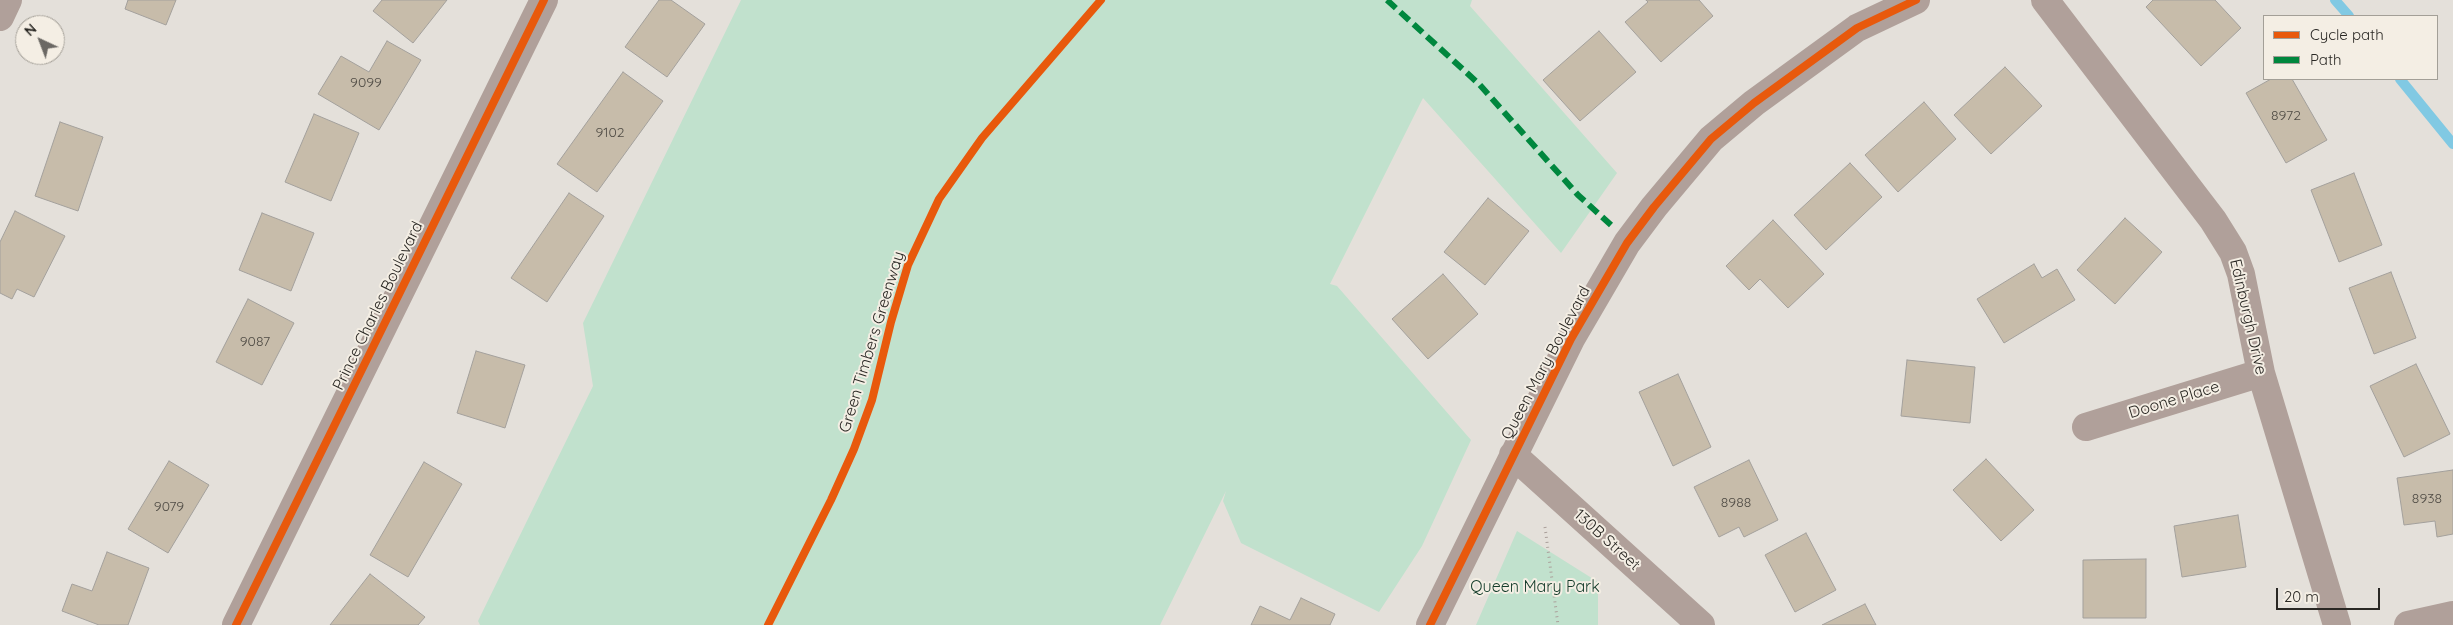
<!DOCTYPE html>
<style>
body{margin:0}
#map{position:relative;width:2453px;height:625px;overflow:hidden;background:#e4e0da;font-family:Quicksand,sans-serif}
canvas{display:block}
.legend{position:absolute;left:2263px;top:15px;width:175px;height:65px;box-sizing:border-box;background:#f4eee4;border:1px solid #a39f97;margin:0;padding:6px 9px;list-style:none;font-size:15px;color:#2a2824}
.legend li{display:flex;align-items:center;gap:10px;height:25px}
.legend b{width:25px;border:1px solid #a39f97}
.north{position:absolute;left:15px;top:15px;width:50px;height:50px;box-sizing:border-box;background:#f4eee4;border:1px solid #a39f97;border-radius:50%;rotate:317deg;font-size:14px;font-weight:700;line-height:20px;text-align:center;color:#2a2824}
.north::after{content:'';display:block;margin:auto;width:18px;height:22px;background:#6b6864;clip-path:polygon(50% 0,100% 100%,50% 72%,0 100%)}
.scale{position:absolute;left:2276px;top:588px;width:104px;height:22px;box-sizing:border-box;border:2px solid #2a2824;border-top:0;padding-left:6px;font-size:15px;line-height:18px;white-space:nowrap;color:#2a2824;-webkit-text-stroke:4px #f4eee4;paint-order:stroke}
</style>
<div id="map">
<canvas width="2453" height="625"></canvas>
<ul class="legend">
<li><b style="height:6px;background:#e8590c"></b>Cycle path</li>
<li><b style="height:6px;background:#00873e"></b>Path</li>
</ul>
<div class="north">N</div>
<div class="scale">20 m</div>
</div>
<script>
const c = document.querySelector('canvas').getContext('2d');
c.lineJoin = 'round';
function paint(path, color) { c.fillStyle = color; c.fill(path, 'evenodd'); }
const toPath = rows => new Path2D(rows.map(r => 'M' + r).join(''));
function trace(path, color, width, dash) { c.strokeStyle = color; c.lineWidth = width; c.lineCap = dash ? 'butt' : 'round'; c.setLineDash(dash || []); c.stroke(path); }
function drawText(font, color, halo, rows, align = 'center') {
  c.font = font + ' Quicksand,sans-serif'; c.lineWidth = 4; c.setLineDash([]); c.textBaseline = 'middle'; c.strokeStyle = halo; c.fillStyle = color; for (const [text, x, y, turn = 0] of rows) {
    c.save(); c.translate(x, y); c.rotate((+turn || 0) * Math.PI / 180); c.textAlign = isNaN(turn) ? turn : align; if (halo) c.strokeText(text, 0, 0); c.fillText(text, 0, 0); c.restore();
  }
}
paint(toPath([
 [741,0,1472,0,1470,6,1617,173,1561,253,1423,98,1330,284,1337,286,1471,440,1422,546,1379,612,1241,543,1223,501,1226,491,1160,625,480,625,478,621,593,386,583,323],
 [1517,531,1598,582,1598,625,1476,625]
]), '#c1e1cd');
trace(toPath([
 [2335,0,2349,16],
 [2400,79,2453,144]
]), '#81c9e3', 10);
const building = toPath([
 [128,0,176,0,166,25,125,9,128,0],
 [382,0,447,0,413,43,373,11,382,0],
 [659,0,671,0,705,24,667,77,625,47,659,0],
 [1646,0,1699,0,1713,16,1661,62,1625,22,1648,2,1646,0],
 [2153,0,2215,0,2241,28,2201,66,2146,7,2153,0],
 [1599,31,1636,72,1580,121,1543,80,1599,31],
 [387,41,421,60,379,130,318,94,341,56,369,72,387,41],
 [2005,67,2042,106,1991,154,1954,115,2005,67],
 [623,72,663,101,597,192,557,164,623,72],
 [2271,79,2292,79,2327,140,2286,163,2246,93,2271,79],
 [1924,102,1956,139,1898,192,1865,155,1924,102],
 [314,114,359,133,331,201,285,182,314,114],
 [60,122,103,137,78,211,35,196,60,122],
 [1850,163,1882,197,1826,250,1794,215,1850,163],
 [2354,173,2382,245,2339,262,2311,190,2354,173],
 [569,193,604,216,547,302,511,278,569,193],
 [1488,198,1529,231,1485,285,1444,252,1488,198],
 [15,211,65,236,34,297,17,289,12,299,0,293,0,242,15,211],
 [262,213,314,233,291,291,239,270,262,213],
 [2125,218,2162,252,2115,304,2077,270,2125,218],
 [1773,220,1824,274,1788,308,1760,279,1749,290,1726,266,1773,220],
 [2034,264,2042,278,2057,269,2075,300,2004,343,1977,299,2034,264],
 [2391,272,2416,338,2374,354,2349,288,2391,272],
 [1443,274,1478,314,1428,359,1392,319,1443,274],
 [248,299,294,323,262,385,216,362,248,299],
 [476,351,525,365,505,428,457,413,476,351],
 [1907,360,1975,367,1970,423,1901,416,1907,360],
 [2416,364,2450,434,2404,457,2370,386,2416,364],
 [1678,374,1711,447,1673,466,1639,392,1678,374],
 [1986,459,2034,510,2001,541,1953,490,1986,459],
 [1749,460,1778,520,1744,537,1739,527,1719,537,1694,487,1749,460],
 [169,461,209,485,168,553,128,529,169,461],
 [424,462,462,484,408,577,370,555,424,462],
 [2453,470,2453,534,2437,537,2435,521,2404,525,2397,478,2453,470],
 [2238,515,2246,567,2182,577,2174,526,2238,515],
 [1806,533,1836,590,1795,612,1765,555,1806,533],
 [107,552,149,568,128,625,99,625,62,611,72,584,92,591,107,552],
 [2146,559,2146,618,2083,618,2083,560,2146,559],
 [370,574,425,617,418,625,330,625,370,574],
 [1301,598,1335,614,1330,625,1251,625,1260,606,1290,620,1301,598],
 [1865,604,1876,625,1822,625,1865,604]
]);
paint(building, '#c7bcaa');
trace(building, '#a3a09c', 1);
trace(toPath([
 [1545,527,1558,625]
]), '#aba09b', 3, [1, 4]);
trace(toPath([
 [2045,0,2213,220,2233,252,2241,274,2261,373,2337,625],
 [0,17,8,0],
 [2086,427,2261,373],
 [1513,455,1701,625],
 [1430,625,1571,339,1627,243,1654,207,1711,139,1754,103,1857,28,1916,0],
 [2408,625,2453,615]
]), '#b0a09a', 28);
trace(toPath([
 [236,625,544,0]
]), '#b0a09a', 28);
trace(toPath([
 [1387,0,1479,84,1578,195,1611,225]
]), '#00873e', 6, [12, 6]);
trace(toPath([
 [236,625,544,0],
 [768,625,831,500,854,449,872,400,891,322,908,265,939,199,982,138,1101,0],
 [1430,625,1571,339,1627,243,1654,207,1711,139,1754,103,1857,28,1916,0]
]), '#e8590c', 8);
drawText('14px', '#514d46', null, [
 ["9099",366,83],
 ["8972",2286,116],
 ["9102",610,133],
 ["9087",255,342],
 ["8938",2427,499],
 ["8988",1736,503],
 ["9079",169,507]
]);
drawText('16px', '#2a2824', '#f4eee4', [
 ["Prince Charles Boulevard",378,306,-64],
 ["Edinburgh Drive",2248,317,77],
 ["Green Timbers Greenway",872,342,-73],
 ["Queen Mary Boulevard",1546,363,-62],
 ["Doone Place",2174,400,-17],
 ["130B Street",1607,540,42]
]);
drawText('16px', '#133c2a', '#f4eee4', [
 ["Queen Mary Park",1535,587]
]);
</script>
